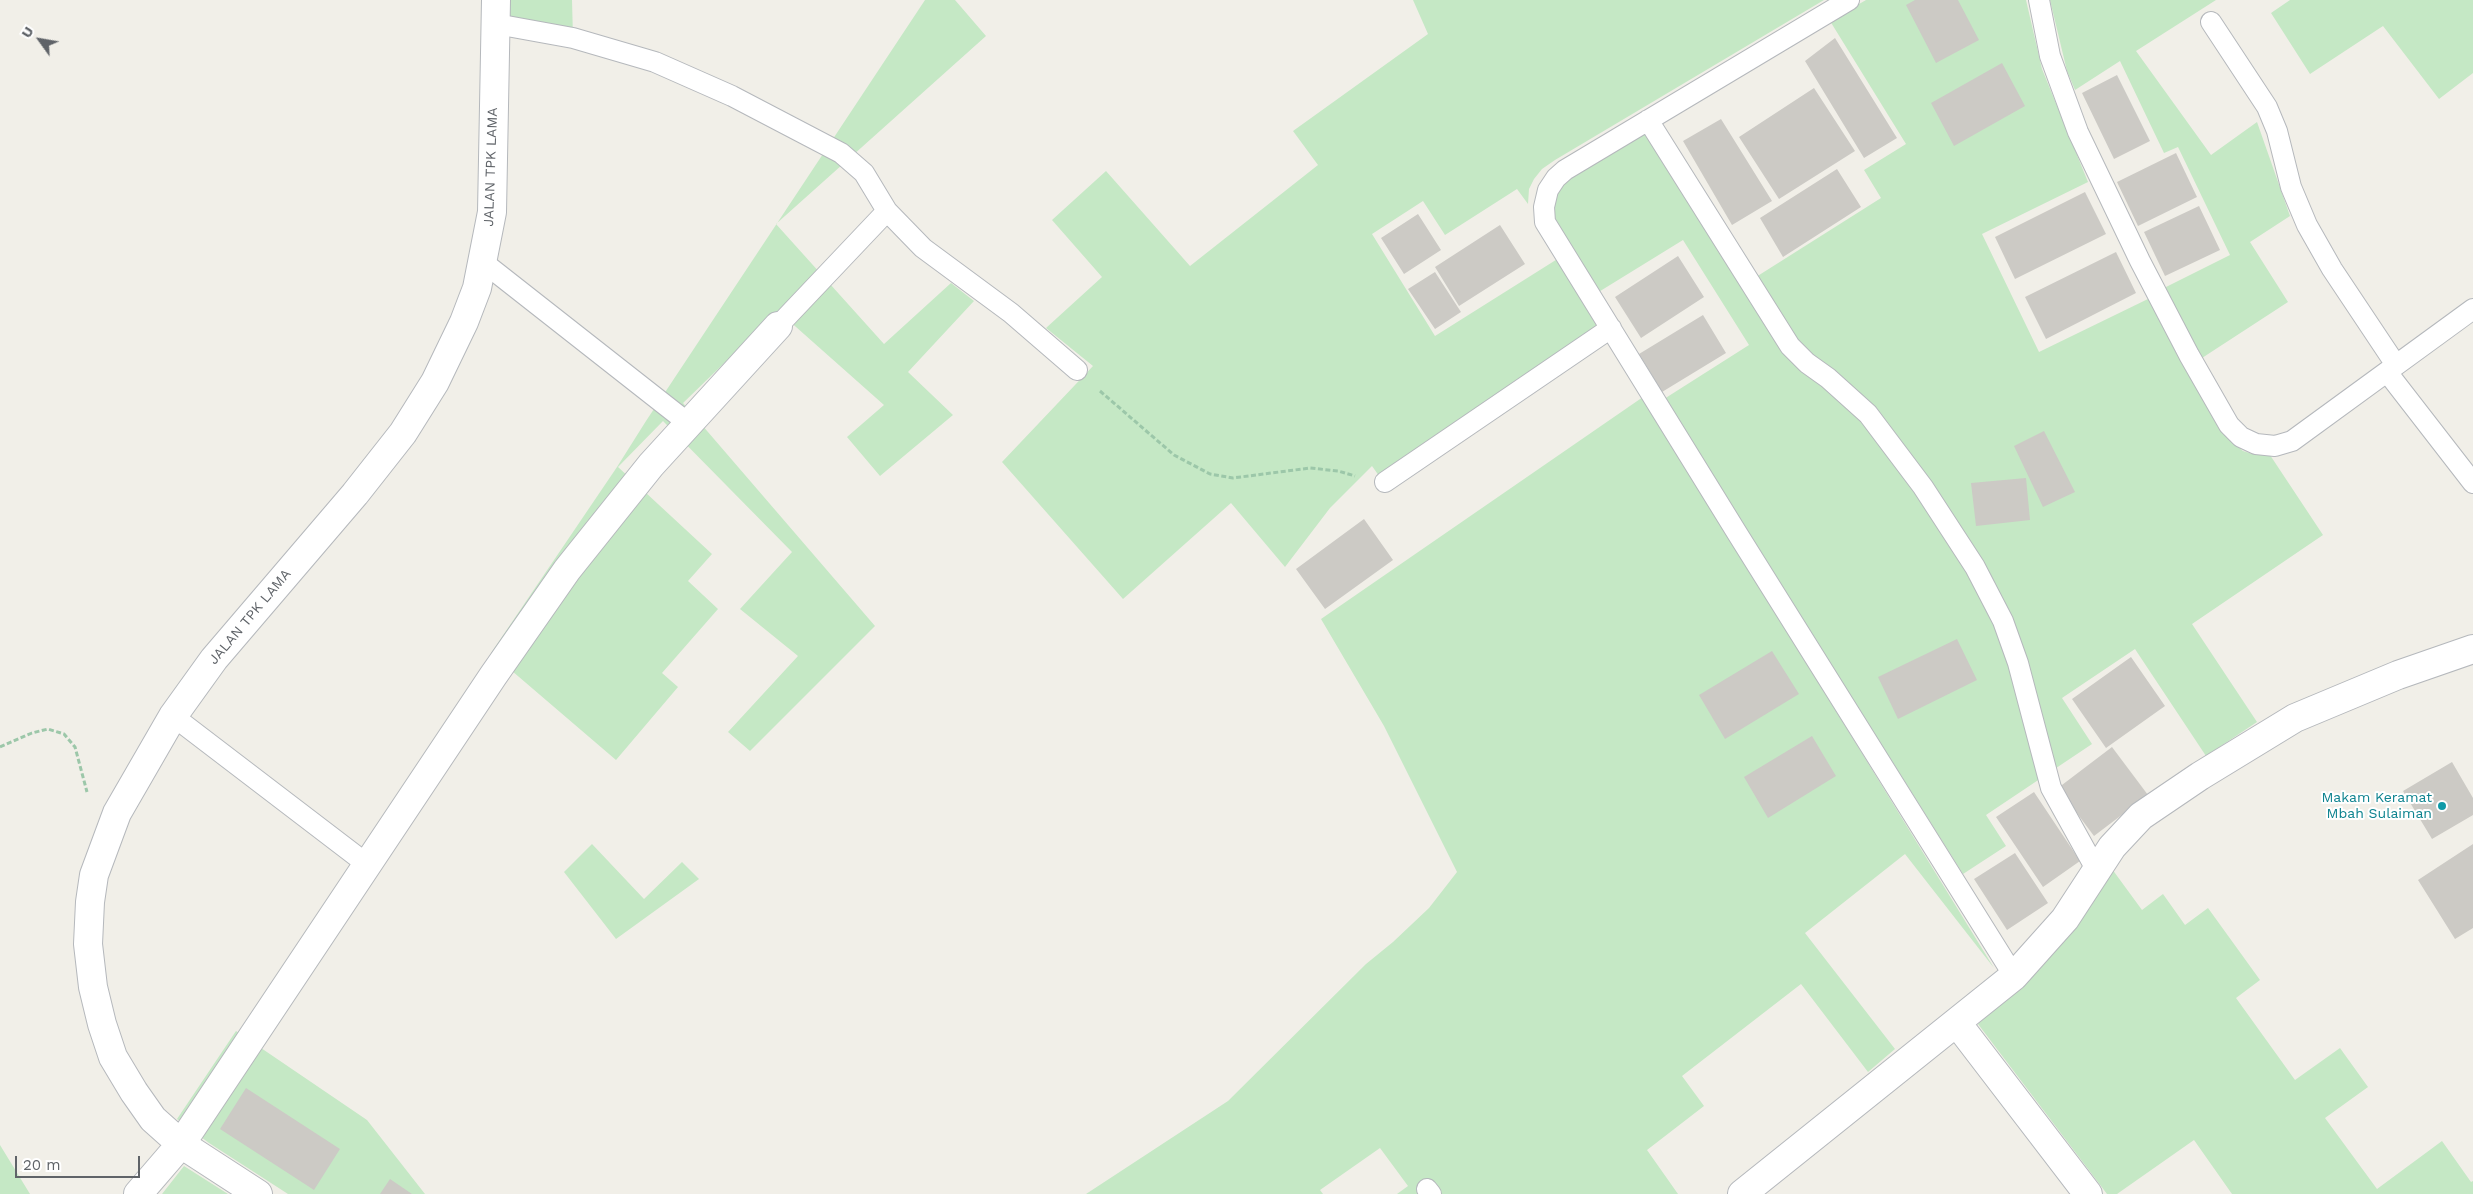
<!DOCTYPE html>
<style>
body{margin:0}
#map{position:relative;width:2473px;height:1194px;overflow:hidden;background:#f1efe8;font-family:"Work Sans",sans-serif}
canvas{display:block}
.north{position:absolute;left:15px;top:15px;width:50px;height:50px;-webkit-text-stroke:4px #fff;paint-order:stroke;rotate:302deg;font-size:14px;font-weight:700;line-height:20px;text-align:center;color:#5f6368}
.north::after{content:'';display:block;margin:auto;width:18px;height:22px;background:#5f6368;clip-path:polygon(50% 0,100% 100%,50% 72%,0 100%)}
.scale{position:absolute;left:15px;top:1156px;width:125px;height:22px;box-sizing:border-box;border:2px solid #5f6368;border-top:0;padding-left:6px;font-size:15px;line-height:18px;white-space:nowrap;color:#5f6368;-webkit-text-stroke:4px #fff;paint-order:stroke}
</style>
<div id="map">
<canvas width="2473" height="1194"></canvas>
<div class="north">U</div>
<div class="scale">20 m</div>
</div>
<script>
const c = document.querySelector('canvas').getContext('2d');
c.lineJoin = 'round';
function paint(path, color) { c.fillStyle = color; c.fill(path, 'evenodd'); }
const toPath = rows => new Path2D(rows.map(r => 'M' + r).join(''));
function trace(path, color, width, dash) { c.strokeStyle = color; c.lineWidth = width; c.lineCap = dash ? 'butt' : 'round'; c.setLineDash(dash || []); c.stroke(path); }
function drawText(font, color, halo, rows, align = 'center') {
  c.font = font + ' "Work Sans",sans-serif'; c.lineWidth = 4; c.setLineDash([]); c.textBaseline = 'middle'; c.strokeStyle = halo; c.fillStyle = color; for (const [text, x, y, turn = 0] of rows) {
    c.save(); c.translate(x, y); c.rotate((+turn || 0) * Math.PI / 180); c.textAlign = isNaN(turn) ? turn : align; if (halo) c.strokeText(text, 0, 0); c.fillText(text, 0, 0); c.restore();
  }
}
paint(toPath([
 [510,0,572,0,573,38,509,27],
 [925,0,955,0,986,36,776,224,884,344,951,283,974,301,908,372,953,415,880,476,847,437,884,405,778,311,683,403,875,626,750,751,728,732,798,656,740,609,792,552,663,421,618,467,712,554,688,581,718,609,662,673,678,687,616,760,491,653,617,467,646,421],
 [1413,0,1824,0,1555,160,1542,169,1534,179,1529,189,1528,204,1517,189,1445,235,1423,201,1372,234,1435,336,1559,258,1609,341,1389,490,1372,466,1330,508,1285,567,1231,503,1123,599,1002,462,1093,366,1046,328,1102,277,1052,220,1106,171,1190,266,1318,165,1293,131,1428,34],
 [1866,0,2026,0,2042,69,2088,182,1982,234,2039,352,2150,298,2218,427,2231,441,2243,451,2256,455,2270,455,2323,535,2192,624,2257,722,2206,756,2135,649,2062,698,2092,744,1986,815,2006,846,1963,874,1664,399,1749,345,1683,240,1597,293,1552,214,1553,201,1569,176,1659,122,1756,277,1881,198,1864,170,1906,144,1830,21],
 [2050,0,2216,0,2136,51,2211,155,2257,122,2290,216,2250,242,2288,302,2202,358,2164,288,2230,255,2178,147,2164,153,2120,61,2075,90,2067,71],
 [2290,0,2473,0,2473,73,2439,99,2383,26,2310,74,2271,13],
 [1643,397,1994,968,1905,854,1805,933,1895,1049,1868,1072,1801,984,1682,1076,1704,1106,1647,1150,1678,1194,1397,1194,1408,1186,1380,1148,1320,1190,1323,1194,1086,1194,1228,1101,1366,964,1393,942,1429,908,1457,872,1384,726,1321,619],
 [592,844,644,899,682,862,699,879,616,939,564,872],
 [2112,869,2142,910,2163,894,2185,925,2208,908,2260,980,2236,998,2295,1080,2340,1048,2368,1087,2325,1118,2377,1189,2442,1141,2471,1182,2473,1181,2473,1194,2232,1194,2194,1140,2117,1194,2107,1194,1978,1024,2025,981,2062,943,2084,916],
 [236,1031,367,1120,425,1194,288,1194,209,1143,177,1119],
 [0,1145,30,1194,0,1194],
 [184,1166,228,1194,162,1194]
]), '#c5e8c5');
paint(toPath([
 [1915,0,1958,0,1979,40,1936,63,1906,5],
 [1835,38,1897,138,1864,158,1805,61],
 [2002,63,2025,106,1954,146,1931,103],
 [2117,75,2150,141,2114,159,2082,93],
 [1814,88,1855,151,1779,199,1739,137],
 [1721,119,1772,201,1732,225,1683,141],
 [2176,153,2197,197,2138,226,2117,182],
 [1837,169,1861,207,1783,257,1760,218],
 [2085,192,2106,234,2015,279,1995,237],
 [2199,206,2220,250,2165,276,2144,232],
 [1418,214,1441,250,1404,274,1381,238],
 [1500,225,1525,264,1459,306,1435,267],
 [2116,252,2136,293,2046,339,2025,297],
 [1678,256,1704,297,1641,338,1615,297],
 [1435,272,1461,312,1435,329,1408,289],
 [1703,315,1726,353,1662,392,1639,354],
 [2044,431,2075,492,2043,507,2014,446],
 [2026,478,2030,520,1976,526,1971,483],
 [1364,519,1393,560,1325,609,1296,569],
 [1957,639,1977,680,1898,719,1878,677],
 [1772,651,1799,694,1725,739,1699,695],
 [2131,657,2165,706,2106,748,2072,699],
 [1812,736,1836,776,1768,818,1744,777],
 [2112,747,2148,795,2094,836,2058,788],
 [2452,762,2473,798,2473,815,2432,839,2403,791],
 [2034,792,2080,861,2043,887,1996,817],
 [2473,844,2473,928,2455,939,2418,880],
 [2015,853,2048,903,2007,930,1974,879],
 [246,1088,340,1149,314,1190,220,1129],
 [390,1179,412,1194,380,1194]
]), '#cccac5');
const service = toPath([
 [1849,0,1565,170,1556,178,1548,190,1544,207,1545,222,1737,533,2014,976],
 [2039,0,2050,56,2078,132,2140,261,2189,355,2229,425,2241,437,2256,444,2275,446,2292,441,2473,309],
 [2211,22,2267,107,2277,131,2291,187,2307,225,2332,269,2396,365],
 [496,24,573,38,655,62,732,96,841,153,864,173,887,211,923,248,1011,313,1077,370],
 [1648,120,1790,346,1807,363,1828,378,1868,414,1923,487,1975,567,2003,621,2018,663,2051,788,2097,871],
 [483,262,688,423],
 [778,326,887,211],
 [2387,372,2473,483],
 [1385,482,1611,328],
 [173,716,368,865],
 [1427,1189,1431,1194]
]);
const minor = toPath([
 [1957,1023,2088,1194],
 [138,1194,181,1144,493,676,567,570,651,465,778,326],
 [258,1194,181,1144,153,1119,134,1092,113,1057,102,1024,93,987,88,944,90,902,94,875,117,813,173,716,214,659,355,494,403,433,435,382,464,322,477,288,492,212,496,0],
 [1742,1194,2014,976,2065,919,2112,847,2141,816,2200,776,2295,718,2398,675,2473,649]
]);
trace(service, '#b5b8bc', 22);
trace(minor, '#b5b8bc', 30);
trace(toPath([
 [1100,391,1174,455,1210,474,1233,478,1310,468,1338,471,1355,476],
 [0,747,32,733,48,729,64,734,75,747,87,792]
]), '#9cc7a9', 3, [5, 2.5]);
trace(service, '#fff', 20);
trace(minor, '#fff', 28);
for (const [x, y, r, color] of [
 [2442,806,5,"#0f9aa8"]
]) { const dot = new Path2D(); dot.arc(x, y, r, 0, 2 * Math.PI); c.fillStyle = color; c.fill(dot); trace(dot, '#fff', 2); }
drawText('14px', '#5f6368', '#fff', [
 ["JALAN TPK LAMA",491,167,-88],
 ["JALAN TPK LAMA",250,617,-50]
]);
drawText('14px', '#0d838f', '#fff', [
 ["Makam Keramat",2432,798],
 ["Mbah Sulaiman",2432,814]
], 'right');
</script>
